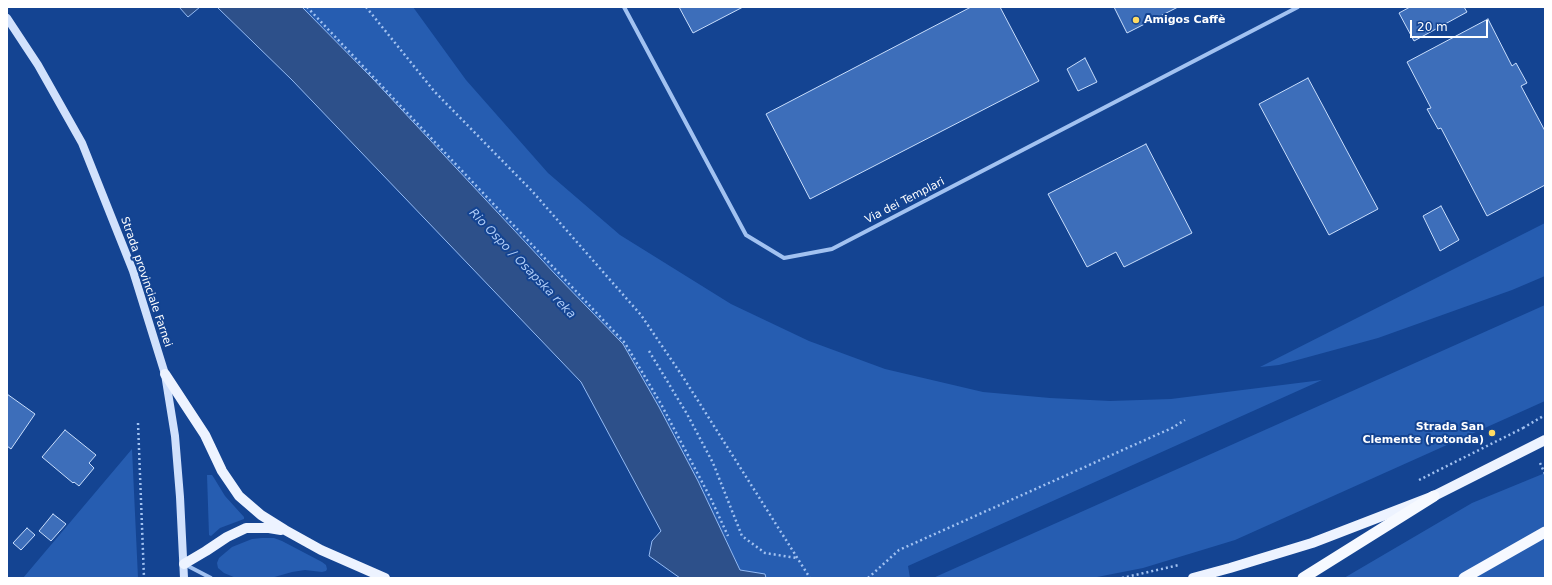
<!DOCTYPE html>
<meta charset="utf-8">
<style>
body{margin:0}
#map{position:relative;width:1552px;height:585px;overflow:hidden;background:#144492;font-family:"DejaVu Sans",sans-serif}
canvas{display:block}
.frame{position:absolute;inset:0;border:8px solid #fff;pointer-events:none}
.scale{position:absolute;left:1410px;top:20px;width:78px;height:18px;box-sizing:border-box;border:2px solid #fff;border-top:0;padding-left:5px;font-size:12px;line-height:14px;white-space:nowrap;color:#fff;-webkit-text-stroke:3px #144492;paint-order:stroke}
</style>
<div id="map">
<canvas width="1552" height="585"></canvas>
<div class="frame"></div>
<div class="scale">20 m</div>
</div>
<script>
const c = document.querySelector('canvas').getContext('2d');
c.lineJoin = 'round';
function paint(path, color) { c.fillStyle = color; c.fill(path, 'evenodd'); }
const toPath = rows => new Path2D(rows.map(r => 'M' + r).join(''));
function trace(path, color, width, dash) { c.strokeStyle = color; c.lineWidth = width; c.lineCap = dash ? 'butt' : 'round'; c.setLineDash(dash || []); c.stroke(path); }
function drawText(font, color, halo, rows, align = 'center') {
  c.font = font + ' "DejaVu Sans",sans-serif'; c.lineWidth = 4; c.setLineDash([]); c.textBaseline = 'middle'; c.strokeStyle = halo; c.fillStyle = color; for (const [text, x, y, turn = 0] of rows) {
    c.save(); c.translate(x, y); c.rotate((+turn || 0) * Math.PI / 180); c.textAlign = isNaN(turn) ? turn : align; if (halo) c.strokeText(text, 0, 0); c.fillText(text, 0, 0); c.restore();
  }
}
paint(toPath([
 [302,7,413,7,466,80,548,173,620,235,731,304,809,341,885,369,983,392,1050,398,1110,401,1171,399,1322,380,908,566,910,578,766,578,765,574,740,570,698,481,659,407,623,344,555,274,373,79],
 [1545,223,1545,276,1512,290,1378,338,1279,365,1260,367],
 [1545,305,1545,401,1235,540,1143,568,1092,578,933,578],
 [132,449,138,578,23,578],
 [1545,473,1545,578,1344,578,1472,503],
 [207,475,212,475,214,478,225,496,244,517,244,519,220,528,211,536,209,535],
 [262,538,274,538,282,541,322,562,326,565,327,569,326,571,322,572,305,570,292,572,271,578,236,578,224,573,218,568,217,563,219,558,232,547,252,539]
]), '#265db1');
const water = toPath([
 [179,7,200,7,188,17,179,7],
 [217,7,302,7,373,79,555,274,623,344,659,407,698,481,740,570,765,574,766,578,680,578,649,556,652,541,661,531,581,382,292,80,217,7]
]);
paint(water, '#2d508a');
trace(water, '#94bbf4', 1);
const building = toPath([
 [679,7,743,7,693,33,679,7],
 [971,7,1000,7,1039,81,810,199,766,114,971,7],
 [1114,7,1178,7,1127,33,1114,7],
 [1410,7,1464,7,1467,12,1414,41,1399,13,1410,7],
 [1488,19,1512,66,1516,63,1527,83,1521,86,1545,131,1545,185,1487,216,1441,128,1438,129,1427,109,1431,108,1407,62,1488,19],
 [1085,58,1097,82,1078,91,1067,69,1085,58],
 [1308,78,1378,209,1329,235,1259,104,1308,78],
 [1146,144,1192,233,1124,267,1116,252,1087,267,1048,194,1146,144],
 [1441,206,1459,240,1440,251,1423,216,1441,206],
 [7,394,35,414,11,449,7,446,7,394],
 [65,430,96,455,89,463,94,468,79,486,74,482,73,483,42,457,65,430],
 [53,514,66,524,51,541,39,531,53,514],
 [27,528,35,535,21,550,13,543,27,528]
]);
paint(building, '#3d6eba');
trace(building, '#c9defc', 1);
trace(toPath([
 [307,7,625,343,661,404,711,499,728,536],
 [366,7,434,91,532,191,641,315,683,377,810,578],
 [649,351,687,414,713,463,742,536,765,553,797,558],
 [138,423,144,578],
 [1523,428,1545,415],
 [1540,463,1545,474],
 [1419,480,1523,428,1524,430],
 [868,578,899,550,1172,428,1185,420],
 [1122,578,1179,565]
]), '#a2c2f1', 2.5, [2, 3]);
trace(toPath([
 [624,7,746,235,784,258,832,249,1298,7],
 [186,565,211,578]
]), '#a2c2f1', 4);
trace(toPath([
 [7,18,38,65,82,143,133,271,165,374,175,436,180,497,184,578]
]), '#d1e1fc', 8);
trace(toPath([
 [165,374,205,435,222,471,239,496,261,515,285,530,321,550,385,578],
 [184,564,206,551,227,537,246,528,269,528,281,530],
 [1193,578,1230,568,1312,543,1434,496,1545,440]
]), '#edf3ff', 10);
trace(toPath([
 [1303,578,1434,496],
 [1464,578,1545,532]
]), '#f6f9ff', 11);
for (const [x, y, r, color] of [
 [1136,20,4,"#ffdb63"],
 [1492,433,4,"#ffdb63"]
]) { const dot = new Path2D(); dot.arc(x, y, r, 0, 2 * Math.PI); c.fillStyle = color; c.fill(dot); trace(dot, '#144492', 1.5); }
drawText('bold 11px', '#fff', '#144492', [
 ["Amigos Caffè",1144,20],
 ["Strada San",1484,427,"right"],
 ["Clemente (rotonda)",1484,440,"right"]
], 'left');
drawText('11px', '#fff', '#144492', [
 ["Via dei Templari",905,201,-27],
 ["Strada provinciale Farnei",146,282,71]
]);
drawText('italic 12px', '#aeccf8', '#144492', [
 ["Rio Ospo / Osapska reka",522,264,46]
]);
</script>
